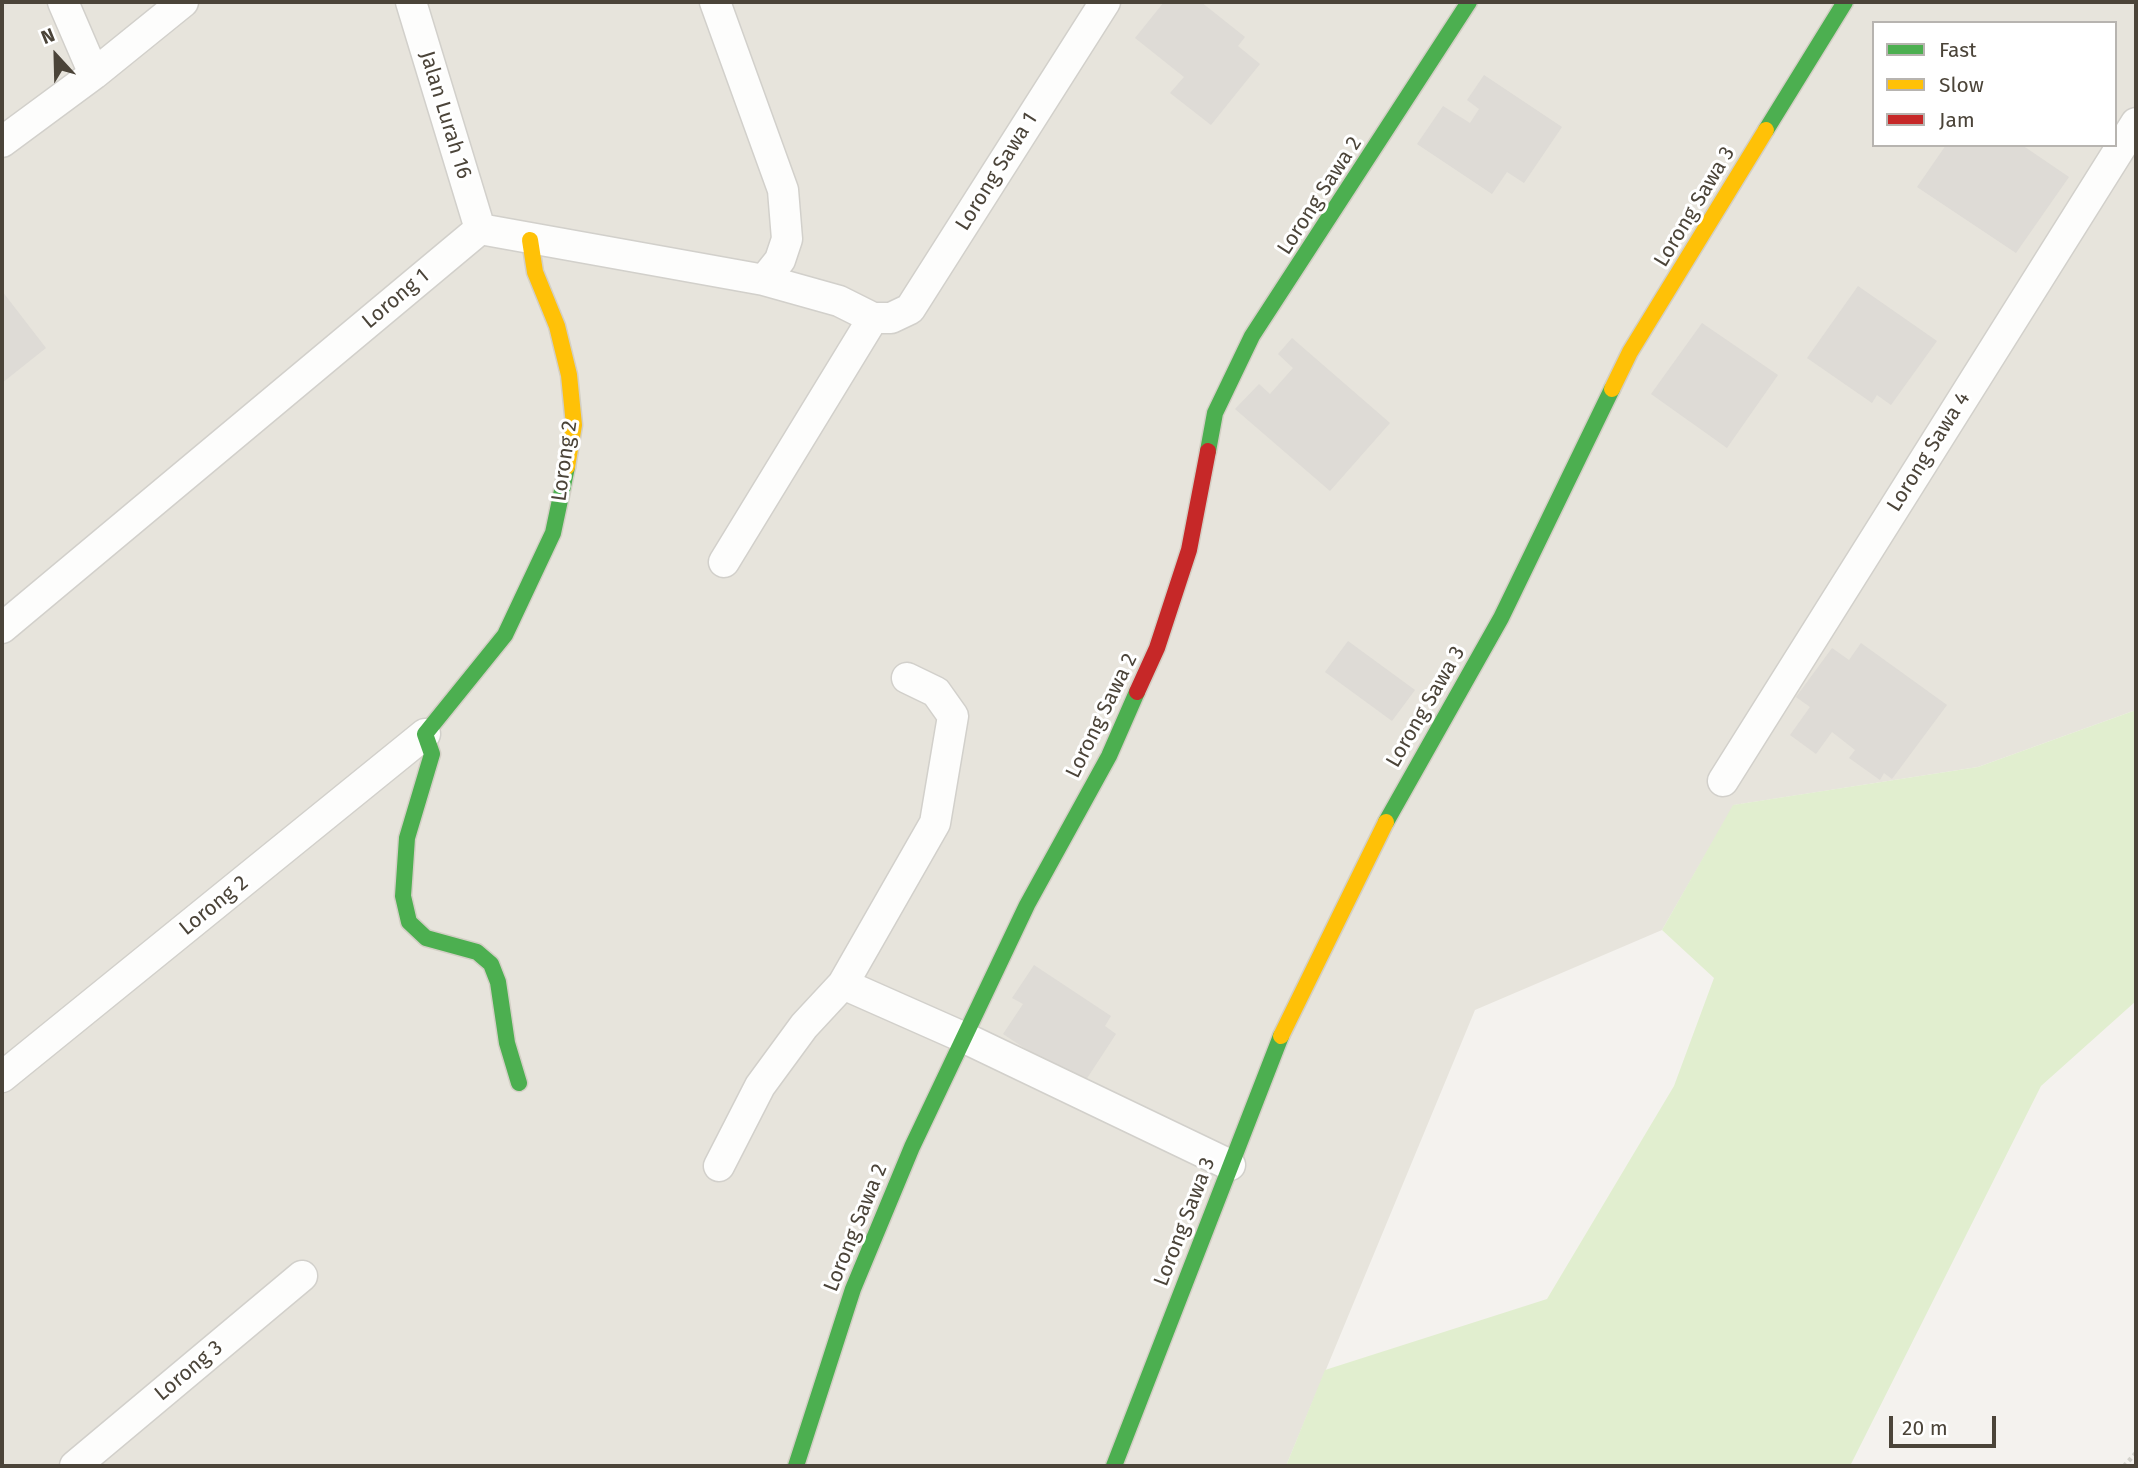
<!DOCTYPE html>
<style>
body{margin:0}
#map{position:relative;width:2138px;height:1468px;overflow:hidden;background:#f4f2ee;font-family:"Fira Sans",sans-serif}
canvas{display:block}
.frame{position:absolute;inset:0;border:4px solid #4b4439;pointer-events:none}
.legend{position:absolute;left:1872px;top:21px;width:245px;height:126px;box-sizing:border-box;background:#fff;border:2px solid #b7b4b0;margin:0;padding:9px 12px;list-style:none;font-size:21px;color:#4b4439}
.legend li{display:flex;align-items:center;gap:14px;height:35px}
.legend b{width:35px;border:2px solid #b7b4b0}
.north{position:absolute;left:21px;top:21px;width:70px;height:70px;-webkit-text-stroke:5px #fff;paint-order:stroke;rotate:338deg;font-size:19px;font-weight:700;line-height:28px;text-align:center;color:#4b4439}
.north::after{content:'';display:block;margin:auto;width:24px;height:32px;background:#4b4439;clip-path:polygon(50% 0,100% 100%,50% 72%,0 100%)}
.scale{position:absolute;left:1889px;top:1416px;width:107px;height:32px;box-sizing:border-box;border:4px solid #4b4439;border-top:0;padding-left:9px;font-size:21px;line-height:24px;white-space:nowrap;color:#4b4439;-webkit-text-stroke:5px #fff;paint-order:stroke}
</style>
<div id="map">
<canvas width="2138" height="1468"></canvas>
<div class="frame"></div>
<ul class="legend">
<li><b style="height:9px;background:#4caf50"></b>Fast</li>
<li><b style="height:9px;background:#ffc107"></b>Slow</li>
<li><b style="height:9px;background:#c62828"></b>Jam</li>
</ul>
<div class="north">N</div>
<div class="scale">20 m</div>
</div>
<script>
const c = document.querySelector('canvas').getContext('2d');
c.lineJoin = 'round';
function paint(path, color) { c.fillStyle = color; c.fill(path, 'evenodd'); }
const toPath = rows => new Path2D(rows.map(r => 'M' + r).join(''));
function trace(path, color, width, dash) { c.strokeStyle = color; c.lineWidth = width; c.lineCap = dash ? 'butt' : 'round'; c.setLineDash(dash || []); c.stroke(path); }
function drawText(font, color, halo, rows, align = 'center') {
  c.font = font + ' "Fira Sans",sans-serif'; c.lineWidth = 6; c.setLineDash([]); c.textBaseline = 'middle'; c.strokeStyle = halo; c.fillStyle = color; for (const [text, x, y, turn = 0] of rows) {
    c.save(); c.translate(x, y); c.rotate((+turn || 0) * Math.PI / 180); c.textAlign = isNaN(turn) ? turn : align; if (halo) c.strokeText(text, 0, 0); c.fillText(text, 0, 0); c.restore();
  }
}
paint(toPath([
 [2,2,2136,2,2136,710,1978,767,1734,805,1662,930,1475,1010,1286,1466,2,1466],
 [1874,23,2115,23,2115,145,1874,145]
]), '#e7e4dc');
paint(toPath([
 [2136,710,2136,1001,2041,1086,1850,1466,1286,1466,1325,1370,1547,1299,1674,1086,1714,978,1662,930,1733,805,1978,767]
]), '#e1eecf');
paint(toPath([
 [1164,2,1201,2,1245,37,1238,46,1260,64,1211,125,1170,93,1184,77,1135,38],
 [1484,75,1562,127,1524,183,1507,172,1492,194,1417,144,1443,106,1470,123,1479,109,1467,100],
 [1946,145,2022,145,2069,177,2016,253,1917,187],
 [1858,286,1937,341,1891,405,1877,395,1872,403,1807,358],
 [2,291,46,348,2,383],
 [1702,323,1778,375,1727,448,1651,394],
 [1292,338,1390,423,1330,491,1235,409,1259,384,1270,394,1293,368,1278,354],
 [1348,641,1415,690,1392,721,1325,672],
 [1861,643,1947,705,1892,779,1884,773,1880,780,1849,758,1855,750,1832,732,1816,754,1790,735,1810,707,1796,697,1832,648,1849,660],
 [1034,965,1111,1016,1105,1026,1116,1034,1082,1086,1003,1034,1023,1004,1012,998]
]), '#dedbd6');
const street = toPath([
 [63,2,94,74],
 [411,2,480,229],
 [715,2,783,190,787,239,780,260,764,280],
 [2,142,94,74,183,2],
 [480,229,764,280,839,301,873,318,891,318,910,309,1105,2],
 [724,562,873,318],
 [2,628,480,229],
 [907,678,936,692,953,716,935,823,843,984,965,1038,1230,1165],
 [1723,781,2136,123],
 [2,1077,425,734],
 [719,1166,760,1086,804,1026,843,984],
 [75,1466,302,1276]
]);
const fast = toPath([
 [1766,130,1845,2],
 [1208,451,1215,413,1252,336,1469,2],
 [1386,822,1501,618,1612,389],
 [519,1083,507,1043,498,982,491,964,477,952,426,938,409,922,403,896,407,838,432,754,425,734,505,635,553,533,567,467],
 [796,1466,853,1289,912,1147,1027,905,1109,756,1137,692],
 [1114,1466,1281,1036]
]);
const slow = toPath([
 [530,240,535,272,557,326,569,375,574,425,567,467],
 [1612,389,1630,352,1766,130],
 [1281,1036,1386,822]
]);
const jam = toPath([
 [1137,692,1157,648,1189,550,1208,451]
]);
trace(street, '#d2d0cb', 33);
trace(fast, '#d3cfc5', 19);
trace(slow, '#d3cfc5', 19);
trace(jam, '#d3cfc5', 19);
trace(toPath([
 [2124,1466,2136,1453]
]), '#d3d2cc', 4.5, [3.5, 3.5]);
trace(street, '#fdfdfc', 30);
trace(fast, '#4caf50', 16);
trace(slow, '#ffc107', 16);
trace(jam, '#c62828', 16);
drawText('21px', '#4b4439', '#fff', [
 ["Jalan Lurah 16",445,115,73],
 ["Lorong Sawa 1",997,172,-58],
 ["Lorong Sawa 2",1320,196,-57],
 ["Lorong Sawa 3",1695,207,-59],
 ["Lorong 1",396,299,-40],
 ["Lorong Sawa 4",1929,452,-58],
 ["Lorong 2",565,461,-82],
 ["Lorong Sawa 3",1426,707,-60],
 ["Lorong Sawa 2",1102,716,-64],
 ["Lorong 2",214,906,-39],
 ["Lorong Sawa 3",1185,1222,-69],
 ["Lorong Sawa 2",856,1228,-68],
 ["Lorong 3",189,1371,-40]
]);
</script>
